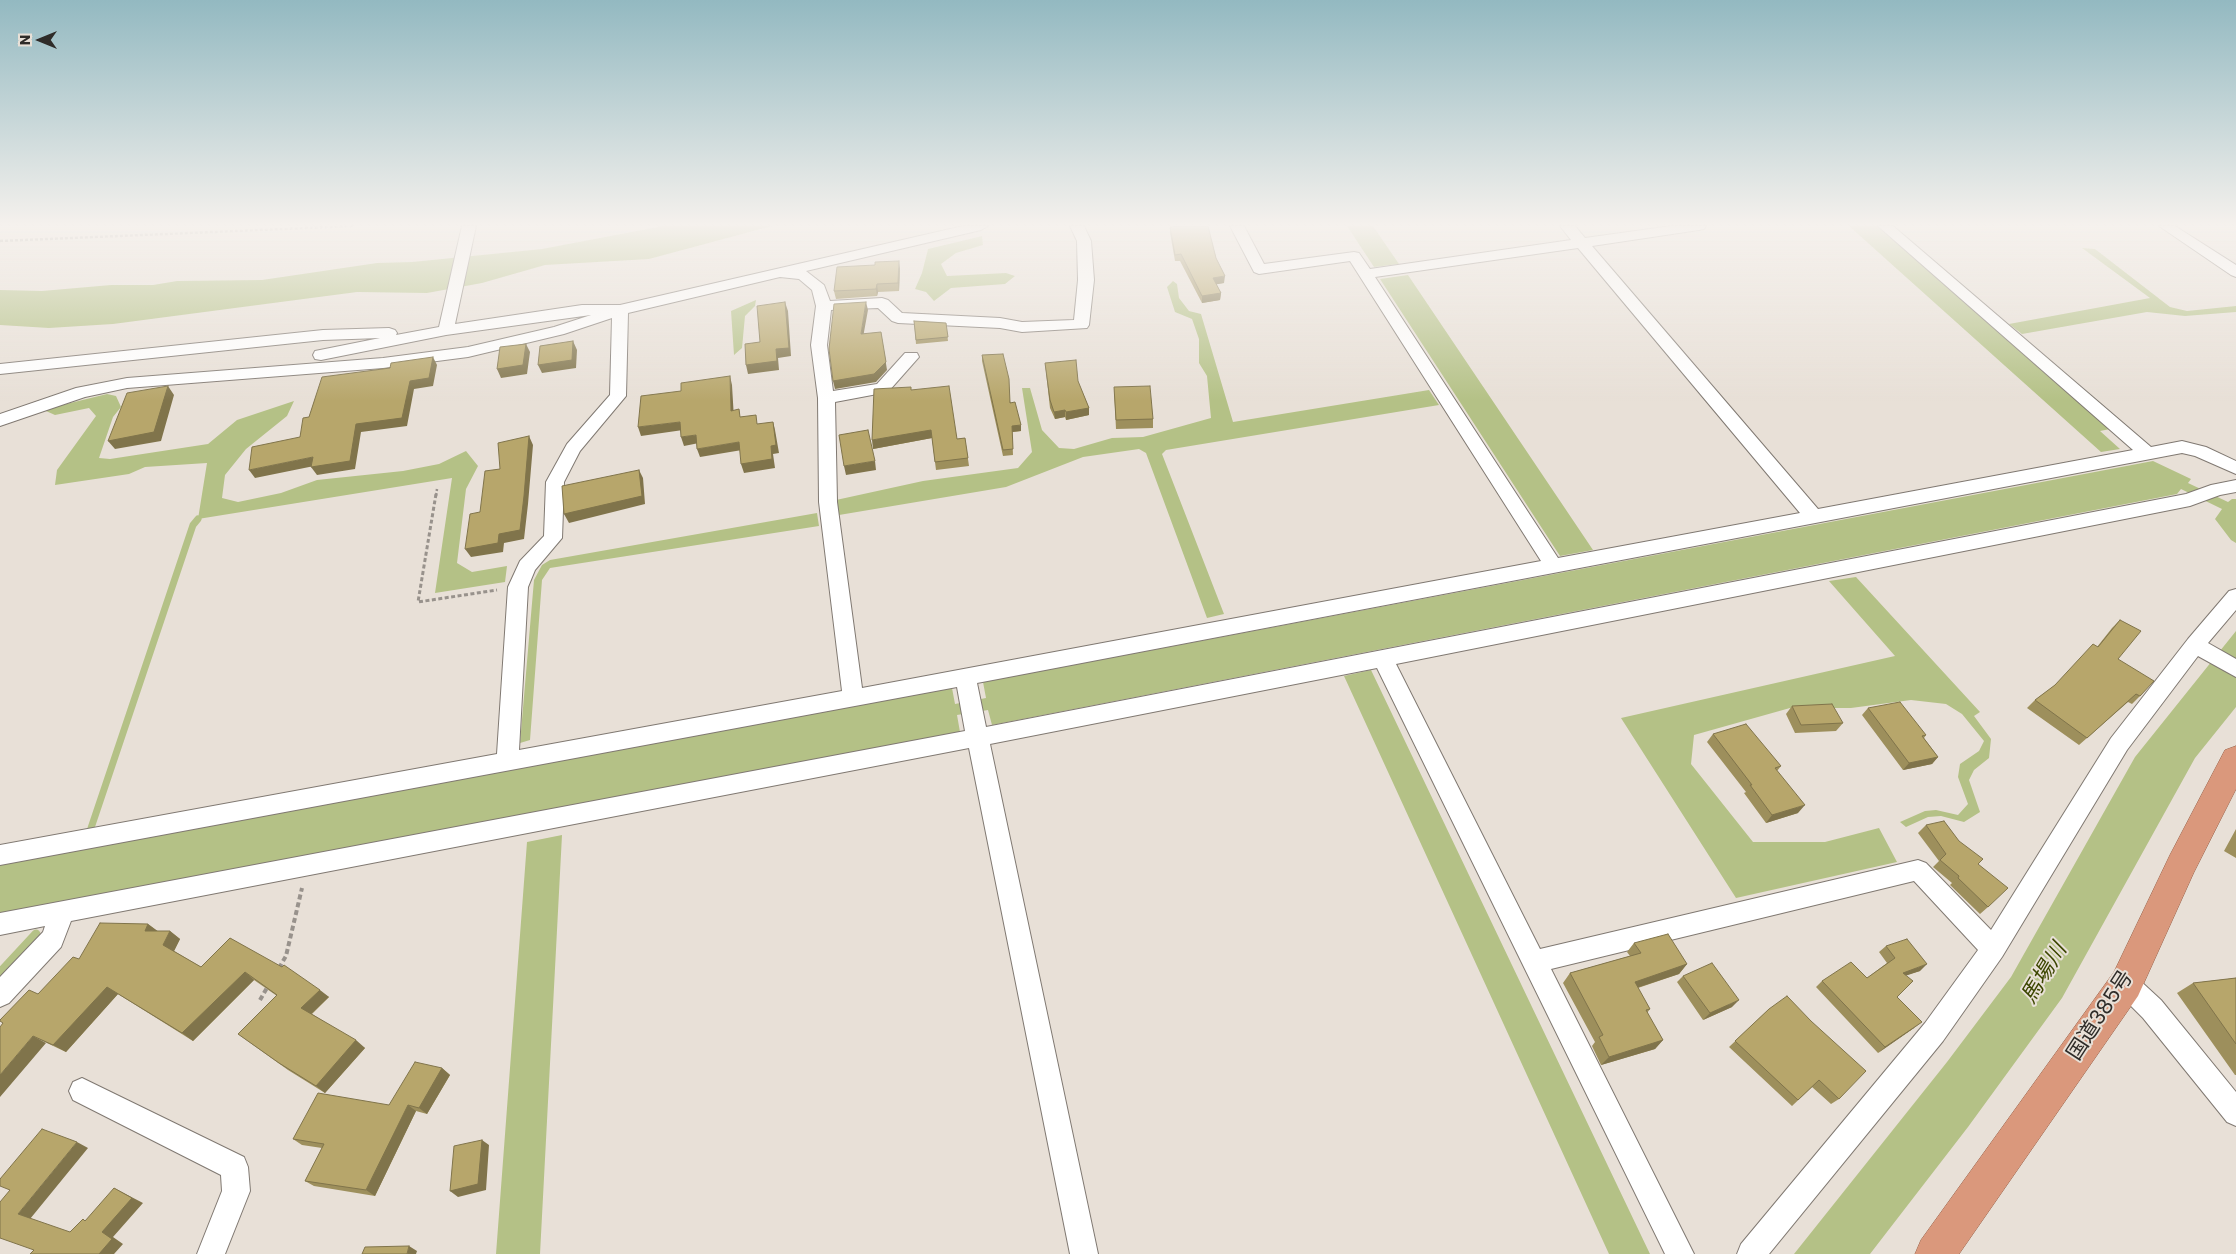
<!DOCTYPE html>
<meta charset="utf-8">
<style>
body{margin:0}
#map{position:relative;width:2236px;height:1254px;overflow:hidden;background:#e8e0d7;font-family:Poppins,sans-serif}
canvas{display:block}
.north{position:absolute;left:15px;top:15px;width:50px;height:50px;-webkit-text-stroke:4px #e8e0d7;paint-order:stroke;rotate:270deg;font-size:14px;font-weight:700;line-height:20px;text-align:center;color:#2f2c29}
.north::after{content:'';display:block;margin:auto;width:18px;height:22px;background:#2f2c29;clip-path:polygon(50% 0,100% 100%,50% 72%,0 100%)}
</style>
<div id="map">
<canvas width="2236" height="1254"></canvas>
<div class="north">N</div>
</div>
<script>
const c = document.querySelector('canvas').getContext('2d');
c.lineJoin = 'round';
function paint(path, color) { c.fillStyle = color; c.fill(path, 'evenodd'); }
const toPath = rows => new Path2D(rows.map(r => 'M' + r).join(''));
function trace(path, color, width, dash) { c.strokeStyle = color; c.lineWidth = width; c.lineCap = dash ? 'butt' : 'round'; c.setLineDash(dash || []); c.stroke(path); }
function drawText(font, color, halo, rows, align = 'center') {
  c.font = font + ' Poppins,"Noto Sans JP",sans-serif'; c.lineWidth = 4; c.setLineDash([]); c.textBaseline = 'middle'; c.strokeStyle = halo; c.fillStyle = color; for (const [text, x, y, turn = 0] of rows) {
    c.save(); c.translate(x, y); c.rotate((+turn || 0) * Math.PI / 180); c.textAlign = isNaN(turn) ? turn : align; if (halo) c.strokeText(text, 0, 0); c.fillText(text, 0, 0); c.restore();
  }
}
paint(toPath([
 [663,226,772,226,649,259,545,265,482,283,427,293,357,292,113,324,49,328,0,325,0,290,42,291,111,285,153,285,177,281,262,280,377,263,412,262,542,249],
 [1347,226,1373,226,1399,264,1374,267],
 [1849,226,1877,226,2110,429,2100,431,2120,449,2101,452],
 [982,236,983,245,956,253,941,264,947,276,1006,273,1015,276,1005,284,951,288,934,301,926,292,915,289,922,273,928,249],
 [2082,248,2095,249,2170,307,2187,311,2236,306,2236,312,2185,316,2147,312,2022,334,2009,324,2150,298],
 [1408,275,1593,550,1560,556,1380,279],
 [1173,281,1177,284,1179,298,1189,311,1201,314,1233,422,1429,390,1439,405,1166,450,1162,454,1224,614,1207,618,1146,453,1139,449,1083,457,1006,487,839,515,836,500,923,481,1018,468,1032,452,1022,388,1030,388,1042,430,1059,448,1074,449,1112,438,1143,437,1211,418,1207,376,1199,363,1199,339,1192,319,1175,312,1167,287],
 [756,300,755,306,745,316,742,348,734,355,731,311],
 [107,394,116,396,121,407,113,417,99,458,110,459,208,444,237,420,294,401,287,416,246,449,225,475,222,498,238,502,281,493,317,480,403,471,439,464,466,451,478,466,466,489,457,563,472,572,507,566,505,582,435,593,452,478,198,519,207,463,145,467,129,474,55,485,57,470,96,416,89,408,55,415,46,411,50,408],
 [2153,461,2191,479,2188,483,2228,502,2232,499,2236,499,2236,543,2231,540,2215,519,2222,509,2181,489,2177,494,992,725,988,710,957,715,960,732,0,915,0,865,952,688,955,704,986,698,983,682],
 [817,513,819,526,550,568,542,580,530,740,520,743,534,580,542,565,550,560],
 [1856,577,1980,712,1974,716,1991,739,1989,758,1974,770,1969,780,1980,812,1964,822,1941,816,1928,817,1906,827,1900,822,1925,811,1936,810,1958,815,1968,804,1958,777,1960,764,1979,751,1984,741,1962,714,1946,704,1911,700,1851,708,1790,708,1694,735,1691,764,1753,842,1825,842,1879,828,1897,862,1736,898,1621,718,1895,656,1829,581],
 [2236,631,2236,707,2195,758,2062,998,1968,1127,1870,1254,1794,1254,1947,1062,2011,977,2135,757],
 [1371,670,1650,1254,1609,1254,1344,676],
 [562,835,540,1254,496,1254,527,842]
]), '#b4c186');
trace(toPath([
 [91,828,193,525,198,519]
]), '#b4c186', 7);
trace(toPath([
 [0,973,36,934]
]), '#b4c186', 9);
const minor = toPath([
 [462,226,476,226,455,324,582,305,620,305,963,226,988,226,981,230,806,271,824,285,830,301,882,298,888,300,902,313,1000,318,1022,322,1074,320,1078,280,1077,241,1070,226,1084,226,1091,241,1094,280,1089,325,1087,328,1022,332,1000,328,898,323,892,321,878,308,831,310,827,345,833,391,877,384,905,353,917,353,919,357,888,392,835,402,837,502,862,688,1541,561,1350,261,1259,274,1254,272,1230,226,1244,226,1264,264,1354,252,1359,253,1370,269,1571,240,1560,226,1575,226,1585,238,1671,226,1706,226,1704,229,1699,230,1592,246,1818,509,2133,450,1878,226,1893,226,2151,447,2182,441,2206,447,2236,461,2236,474,2195,456,2182,453,977,683,986,727,2186,494,2211,485,2236,480,2236,492,2220,495,2190,506,1396,664,1540,949,1918,860,1926,863,1991,930,2111,738,2188,639,2229,591,2236,589,2236,610,2208,643,2236,659,2236,677,2198,656,2127,750,2002,957,1943,1041,1769,1254,1737,1254,1741,1244,1925,1023,1978,950,1914,881,1551,969,1694,1254,1665,1254,1377,668,990,744,1098,1254,1070,1254,969,748,71,921,61,947,9,1003,0,1007,0,977,43,932,45,926,0,935,0,913,965,731,957,687,0,865,0,845,497,754,508,587,520,561,544,536,546,482,567,444,610,395,612,318,564,334,468,357,383,368,127,388,85,397,0,426,0,414,76,388,127,378,383,358,468,347,554,327,591,315,446,335,321,360,315,359,313,355,315,351,380,338,323,340,0,374,0,364,323,330,389,328,395,330,397,333,396,335,439,327,462,226],
 [1578,248,1800,513,1558,558,1375,277,1578,248],
 [780,277,799,279,812,290,816,306,811,345,818,398,819,502,842,691,519,750,528,587,535,570,562,538,564,482,580,451,626,396,628,313,780,277],
 [2159,226,2175,226,2236,265,2236,277,2231,275,2159,226],
 [2126,972,2135,976,2161,1000,2236,1092,2236,1126,2227,1122,2143,1018,2117,992,2114,984,2117,976,2126,972],
 [82,1078,244,1157,248,1167,250,1191,225,1254,197,1254,222,1191,221,1175,73,1100,69,1091,73,1082,82,1078]
]);
const trunk = toPath([
 [2236,746,2236,789,2194,872,2138,996,1959,1254,1915,1254,1921,1240,2114,972,2170,855,2225,750,2236,746]
]);
trace(minor, '#807972', 2);
trace(trunk, '#98624a', 1);
trace(toPath([
 [0,241,354,226],
 [436,496,437,489]
]), '#98928c', 2.5, [3, 2]);
trace(toPath([
 [436,494,418,602,497,590]
]), '#98928c', 3, [4, 2.5]);
trace(toPath([
 [279,968,286,956,302,888],
 [260,1000,268,986]
]), '#98928c', 4, [5, 3]);
paint(minor, '#fff');
paint(trunk, '#da987c');
paint(toPath([
 [1179,226,1208,226,1216,258,1224,283,1216,284,1221,293,1220,300,1202,303,1180,261,1175,261,1170,233,1170,227,1179,227],
 [900,268,899,291,878,292,877,296,836,299,834,291],
 [914,321,946,323,948,341,916,344],
 [982,355,1011,403,1021,431,1012,432,1013,455,1003,456,982,361],
 [1045,363,1078,381,1089,408,1089,415,1066,420,1065,417,1055,419,1050,408],
 [1114,387,1153,419,1153,428,1116,429],
 [912,390,957,439,965,438,969,466,936,470,932,438,873,449],
 [2120,620,2118,659,2140,696,2132,704,2128,702,2079,745,2027,708,2035,700,2054,686,2097,647,2112,628],
 [1792,706,1843,723,1836,731,1795,733,1786,714],
 [1868,708,1926,735,1924,738,1938,757,1932,764,1903,770,1862,715],
 [1713,734,1781,766,1777,771,1798,813,1766,823,1744,793,1746,792,1707,742],
 [1926,825,1978,864,1988,907,1980,914,1950,885,1952,883,1933,867,1939,861,1918,833],
 [2236,829,2236,858,2224,851],
 [148,924,157,931,170,931,180,939,174,951,201,967,230,938,329,997,312,1014,365,1048,325,1093,288,1070,238,1034,277,996,254,980,193,1041,118,994,66,1052,0,1021,38,994],
 [1634,943,1687,964,1679,974,1638,988,1650,1009,1647,1013,1663,1040,1655,1049,1601,1065,1592,1046,1595,1042,1563,983,1570,973,1630,956,1627,952],
 [1886,946,1920,971,1906,975,1897,997,1914,1028,1878,1053,1816,987,1822,981,1867,978,1887,963,1879,952],
 [1683,976,1732,1007,1703,1020,1677,982],
 [2236,978,2236,1075,2235,1075,2177,993,2193,983],
 [1769,1009,1839,1099,1831,1104,1812,1087,1792,1106,1729,1047],
 [442,1068,450,1075,427,1114,416,1111,375,1196,314,1186,305,1181,322,1148,302,1145,293,1139,389,1105]
]), '#9d8f5c');
paint(toPath([
 [899,261,900,268,899,291,898,283],
 [1225,276,1224,283,1213,285,1213,278],
 [877,284,878,292,877,296,876,289],
 [1221,293,1220,300,1202,303,1202,296],
 [785,302,788,311,791,356,778,358,779,370,748,374,746,365,776,349],
 [866,302,868,310,862,343,861,334],
 [881,332,887,370,876,382,835,389,833,381],
 [573,341,577,350,576,368,542,373,538,365],
 [526,344,530,352,527,374,501,378,497,369],
 [433,357,437,365,433,386,414,389,407,426,361,432,355,469,317,475,311,467,356,424,410,381],
 [730,376,732,385,734,419,731,411],
 [168,386,174,395,161,441,115,449,108,441],
 [1089,408,1089,415,1066,420,1066,412],
 [1065,410,1065,417,1055,419,1054,412],
 [680,422,683,430,641,436,638,427],
 [773,422,775,430,779,453,773,454,775,468,744,473,741,464,771,446],
 [1021,425,1021,431,1012,432,1013,455,1012,426],
 [931,430,932,438,873,449,872,440],
 [696,435,699,443,684,446,681,437],
 [529,436,533,445,528,504,524,539,504,543,503,552,471,557,465,549,499,534],
 [739,442,742,450,700,457,697,449],
 [313,457,319,465,255,478,249,470],
 [875,461,876,470,846,475,844,466],
 [639,470,643,478,645,504,569,523,564,514],
 [1938,757,1932,764,1903,770,1909,763],
 [1805,805,1798,813,1766,823,1772,815],
 [148,924,159,932,145,931],
 [170,931,180,939,173,953,163,945],
 [1687,964,1679,974,1627,991,1635,982],
 [1927,964,1920,971,1896,979,1903,973],
 [245,972,254,980,193,1041,182,1033],
 [107,987,118,994,66,1052,53,1045],
 [320,990,329,997,310,1015,301,1008],
 [1739,1000,1732,1007,1703,1020,1710,1013],
 [1922,1022,1914,1028,1878,1053,1885,1047],
 [33,1036,46,1043,0,1097,0,1075],
 [356,1040,365,1048,325,1093,316,1086],
 [1663,1040,1655,1049,1601,1065,1609,1057],
 [442,1068,450,1075,427,1114,419,1108],
 [408,1105,416,1111,375,1196,366,1190],
 [482,1140,489,1145,486,1190,458,1197,450,1191],
 [77,1142,88,1148,30,1219,18,1214],
 [114,1188,143,1203,113,1237,123,1244,114,1254,99,1254,102,1232],
 [409,1246,417,1251,416,1254,407,1254]
]), '#80744b');
const building = toPath([
 [1181,226,1208,226,1216,258,1225,276,1213,278,1221,293,1202,296,1181,254,1175,255,1170,227,1181,226],
 [899,261,898,283,877,284,876,289,834,291,837,267,875,265,875,262,899,261],
 [785,302,789,348,776,349,777,361,746,365,745,344,760,342,757,306,785,302],
 [866,302,861,334,881,332,886,362,874,374,833,381,829,349,834,304,866,302],
 [914,321,946,323,948,337,916,340,914,321],
 [573,341,572,360,538,365,540,346,573,341],
 [526,344,523,365,497,369,500,347,526,344],
 [1003,354,1009,379,1010,403,1015,402,1021,425,1012,426,1013,449,1003,450,982,355,1003,354],
 [433,357,429,378,410,381,402,418,356,424,350,461,311,467,313,457,249,470,252,447,300,437,303,418,309,417,322,377,390,368,391,363,433,357],
 [1076,360,1078,381,1089,408,1066,412,1065,410,1054,412,1050,400,1045,363,1076,360],
 [730,376,731,411,739,409,740,417,756,415,757,424,773,422,776,445,771,446,772,459,741,464,739,442,697,449,696,435,681,437,680,422,638,427,641,396,681,391,681,383,730,376],
 [168,386,154,432,108,441,127,393,168,386],
 [949,386,957,439,965,438,968,458,935,462,931,430,872,440,874,389,911,387,911,390,949,386],
 [1150,386,1153,419,1116,420,1114,387,1150,386],
 [868,430,875,461,844,466,839,435,868,430],
 [529,436,524,496,520,530,499,534,498,543,465,549,470,514,480,512,485,471,500,469,498,443,529,436],
 [639,470,642,496,564,514,562,486,639,470],
 [2120,620,2141,631,2118,659,2154,681,2140,696,2136,694,2087,738,2035,700,2055,685,2093,644,2098,647,2120,620],
 [1900,702,1926,735,1922,736,1938,757,1909,763,1868,708,1900,702],
 [1832,704,1843,723,1801,725,1792,706,1832,704],
 [1746,724,1781,766,1775,768,1805,805,1772,815,1750,785,1752,785,1713,734,1746,724],
 [1944,821,1959,841,1983,859,1978,864,2008,888,1988,907,1958,878,1959,876,1940,860,1946,854,1926,825,1944,821],
 [100,923,148,924,145,931,170,931,163,945,201,967,230,938,282,967,284,965,320,990,301,1008,356,1040,316,1086,279,1063,238,1034,277,995,245,972,182,1033,107,987,53,1045,33,1036,0,1075,0,1027,3,1023,0,1021,0,1020,29,990,38,994,73,957,79,959,100,923],
 [1668,934,1687,964,1635,982,1650,1009,1646,1010,1663,1040,1609,1057,1599,1037,1603,1035,1570,973,1641,953,1634,943,1668,934],
 [1907,939,1927,964,1903,973,1913,981,1897,997,1922,1022,1885,1047,1822,981,1851,962,1867,978,1895,958,1886,946,1907,939],
 [1712,963,1739,1000,1710,1013,1683,976,1712,963],
 [2236,978,2236,1044,2193,983,2236,978],
 [1787,996,1811,1021,1866,1071,1839,1099,1819,1080,1798,1100,1735,1041,1769,1009,1787,996],
 [415,1062,442,1068,419,1108,408,1105,366,1190,305,1181,324,1144,293,1139,318,1093,389,1105,415,1062],
 [42,1129,77,1142,18,1214,70,1232,83,1219,85,1221,114,1188,132,1198,102,1232,112,1239,99,1254,30,1254,34,1250,0,1238,0,1202,10,1190,0,1186,0,1179,42,1129],
 [482,1140,478,1184,450,1191,454,1146,482,1140],
 [409,1246,407,1254,362,1254,365,1247,409,1246]
]);
paint(building, '#b7a66b');
trace(building, '#80744b', 1);
const sky = c.createLinearGradient(0, 0, 0, 401);
sky.addColorStop(0, '#93b9c1');
sky.addColorStop(0.56, '#f5f1ed');
sky.addColorStop(1, '#f5f1ed00');
c.fillStyle = sky;
c.fillRect(0, 0, 2236, 401);
drawText('21px', '#2f2c29', '#e8e0d7', [
 ["国道385号",2101,1016,-57]
]);
drawText('italic 22px', '#3c4600', '#e8e0d7', [
 ["馬場川",2045,974,-59]
]);
</script>
